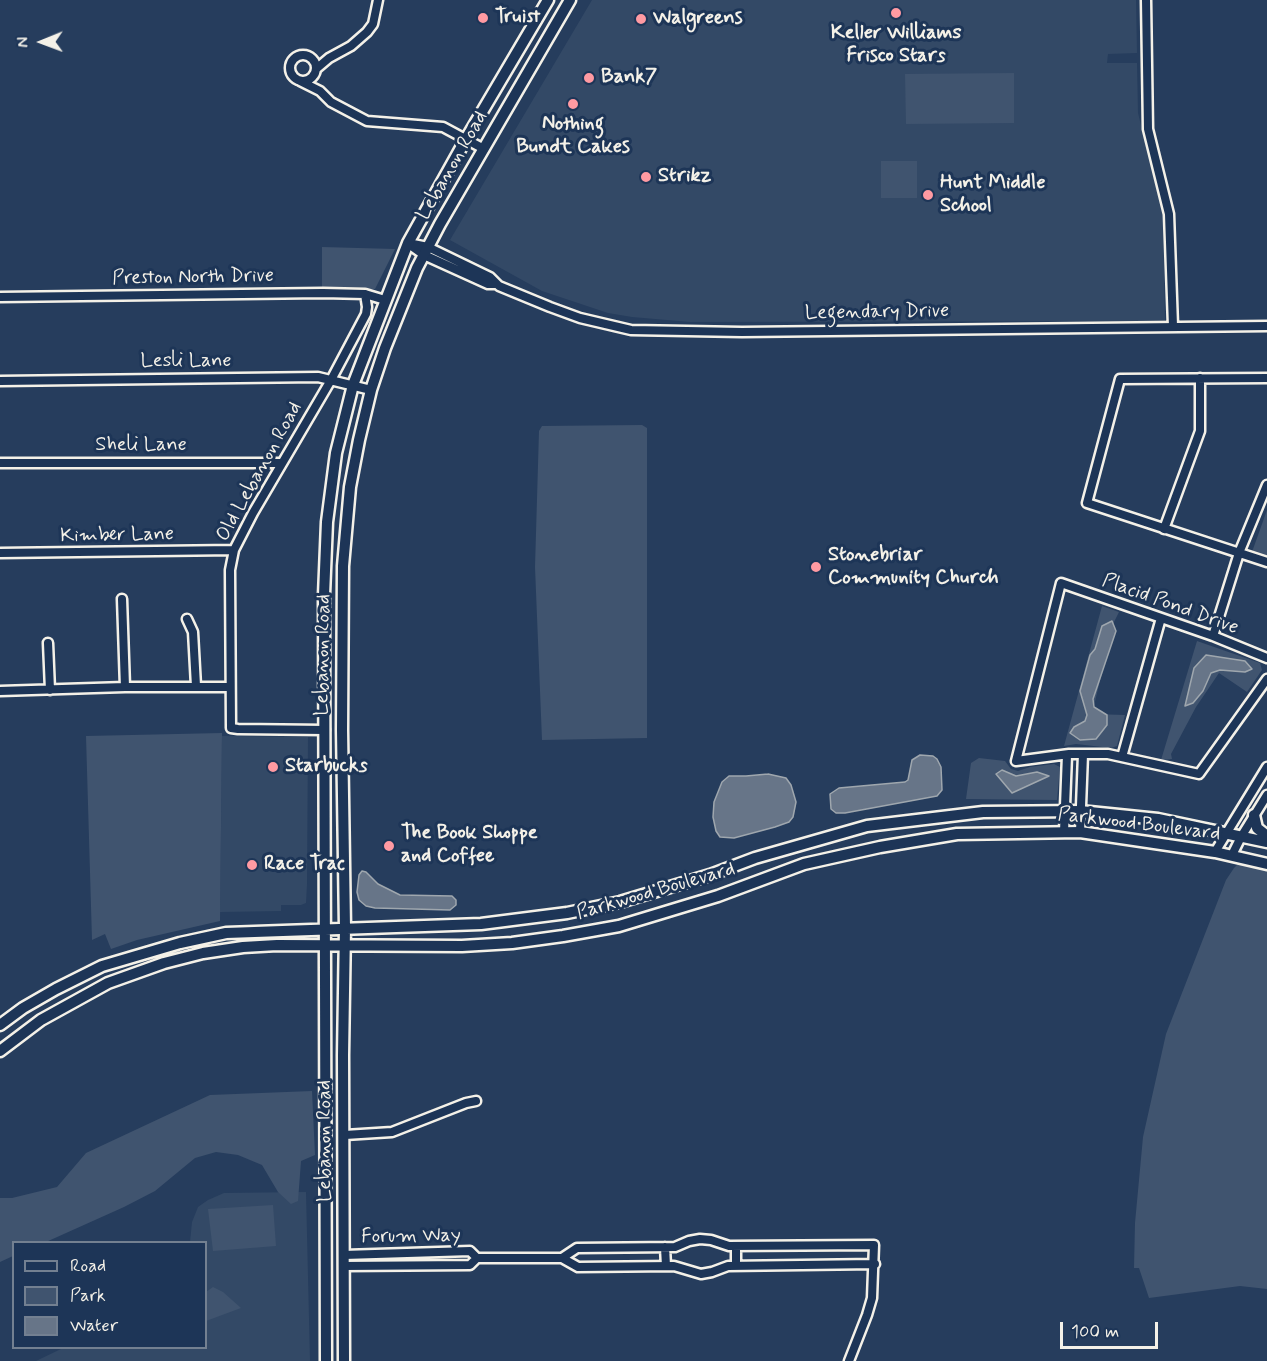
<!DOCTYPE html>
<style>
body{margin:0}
#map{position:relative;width:1267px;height:1361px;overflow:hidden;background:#263d5d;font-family:Mynerve,sans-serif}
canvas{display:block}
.legend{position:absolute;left:12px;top:1241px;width:195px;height:108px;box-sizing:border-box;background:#1d3557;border:2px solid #738091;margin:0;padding:8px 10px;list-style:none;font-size:18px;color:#f4f1e8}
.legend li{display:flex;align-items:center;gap:12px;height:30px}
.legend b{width:30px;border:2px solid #738091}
.north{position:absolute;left:12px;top:12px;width:60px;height:60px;-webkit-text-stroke:4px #1d3557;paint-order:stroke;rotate:269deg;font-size:16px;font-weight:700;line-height:24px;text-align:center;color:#f4f1e8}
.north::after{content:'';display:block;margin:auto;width:21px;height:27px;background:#f4f1e8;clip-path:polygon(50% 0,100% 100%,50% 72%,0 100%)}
.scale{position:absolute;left:1060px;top:1322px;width:98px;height:27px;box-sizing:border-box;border:3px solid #f4f1e8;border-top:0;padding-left:8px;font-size:18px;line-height:21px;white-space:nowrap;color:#f4f1e8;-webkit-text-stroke:4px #1d3557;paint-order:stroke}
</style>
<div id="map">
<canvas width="1267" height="1361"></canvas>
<ul class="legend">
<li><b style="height:8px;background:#1d3557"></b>Road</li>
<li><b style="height:16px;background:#40546f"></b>Park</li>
<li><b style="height:16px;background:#677588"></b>Water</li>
</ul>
<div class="north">N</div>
<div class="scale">100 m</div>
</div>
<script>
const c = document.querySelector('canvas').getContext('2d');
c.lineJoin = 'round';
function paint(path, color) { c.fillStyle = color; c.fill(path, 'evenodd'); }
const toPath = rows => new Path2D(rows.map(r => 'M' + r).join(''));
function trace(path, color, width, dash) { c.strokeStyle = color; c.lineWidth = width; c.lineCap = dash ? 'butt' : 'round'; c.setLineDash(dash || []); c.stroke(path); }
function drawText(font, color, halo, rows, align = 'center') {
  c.font = font + ' Mynerve,sans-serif'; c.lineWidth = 6; c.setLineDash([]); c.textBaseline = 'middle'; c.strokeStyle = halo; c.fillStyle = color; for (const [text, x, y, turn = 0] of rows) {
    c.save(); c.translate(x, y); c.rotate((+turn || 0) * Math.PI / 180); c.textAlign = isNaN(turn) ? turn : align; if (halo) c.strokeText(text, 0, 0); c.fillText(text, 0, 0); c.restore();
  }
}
paint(toPath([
 [592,0,1136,0,1137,53,1108,54,1107,63,1137,63,1138,113,1163,214,1165,321,690,322,632,317,608,313,542,291,450,240],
 [222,736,308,737,307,884,306,903,301,905,281,905,281,911,220,912],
 [306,1192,310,1361,36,1361,63,1348,206,1348,206,1242,190,1242,192,1222,198,1207,208,1200,224,1193]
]), '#334966');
paint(toPath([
 [1014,73,1014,123,906,124,905,74],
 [881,161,917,161,917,198,881,198],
 [322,247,395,249,375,289,322,289],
 [642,425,647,428,647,738,542,740,535,567,539,431,542,426],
 [1267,510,1267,557,1252,552],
 [1102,606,1119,612,1114,622,1092,714,1125,715,1117,746,1111,748,1076,744,1064,746],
 [1197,641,1260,663,1262,670,1247,692,1219,673,1196,707,1171,754,1172,759,1161,760],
 [222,733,220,921,137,940,111,949,105,934,92,940,86,736],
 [979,758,1005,761,1011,769,1018,771,1030,767,1054,764,1060,767,1057,800,966,799,971,763],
 [1239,863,1267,868,1267,1289,1240,1286,1149,1298,1139,1268,1134,1268,1135,1223,1143,1137,1166,1034,1226,880,1234,868],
 [312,1091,315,1155,301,1161,298,1201,291,1204,278,1192,262,1165,238,1155,216,1152,195,1158,155,1191,124,1207,46,1242,14,1242,13,1256,0,1262,0,1198,12,1198,57,1187,86,1153,210,1095],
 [273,1205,276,1246,213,1251,208,1209],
 [213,1287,223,1292,241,1308,206,1321,206,1292]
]), '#40546f');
const water = toPath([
 [1112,621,1116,631,1093,699,1094,707,1107,715,1107,725,1096,739,1080,740,1070,733,1074,727,1085,721,1087,715,1080,691,1090,655,1095,649,1102,626,1112,621],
 [1206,655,1245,661,1252,669,1245,672,1220,670,1211,673,1203,691,1193,703,1185,706,1194,668,1206,655],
 [920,755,933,756,937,759,941,767,942,790,937,796,845,813,836,813,831,809,830,794,839,788,905,782,908,780,912,760,920,755],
 [1002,770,1016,776,1037,772,1049,776,1012,793,996,774,1002,770],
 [768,774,786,778,791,785,796,802,793,817,789,822,775,827,734,838,720,837,716,831,713,817,714,802,722,782,729,776,746,776,768,774],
 [362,871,366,872,378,884,400,895,452,896,456,900,456,905,450,910,375,908,366,906,359,900,357,892,359,875,362,871]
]);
paint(water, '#677588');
trace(water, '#9fa7ae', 1.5);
const minor = toPath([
 [1146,0,1148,129,1169,214,1173,326],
 '290 68a13 13 0 1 1 26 0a13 13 0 1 1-26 0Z',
 [316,69,329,58,351,46,367,32,373,24,378,0],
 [300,81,320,91,331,102,367,121,443,127,484,149],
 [408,243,428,247,490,277,499,286,550,307,580,318,631,330,742,332,1267,326],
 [410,245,424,255,488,284,496,284],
 [0,297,323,293,365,294,385,300],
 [1267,378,1120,379,1087,503,1267,562],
 [0,381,318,377,371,390],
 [0,463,281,463],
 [1164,529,1200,431,1200,378],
 [0,553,234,550],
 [122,599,125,687],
 [187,619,193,632,196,686],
 [1213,636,1239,553,1267,485],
 [48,643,50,690],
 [1267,658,1213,636,1061,583,1016,761,1069,754,1108,754,1199,774,1267,679],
 [0,691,125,687,230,687],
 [325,730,238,729,231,728,230,570,234,550,253,513,331,380,366,314,367,307,365,294],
 [1122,757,1161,618],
 [1064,832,1067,755],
 [1080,832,1083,754],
 [1215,852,1267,767],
 [1232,855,1241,837,1267,795],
 [345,1135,392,1132,466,1103,476,1101],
 [736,1246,736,1266],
 [665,1247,666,1266],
 [477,1258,562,1258,578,1267,674,1266,701,1274,712,1272,728,1266,875,1264],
 [562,1258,577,1248,675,1247,689,1241,700,1239,711,1240,729,1246,874,1245,872,1298,867,1315,849,1361],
 [344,1266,470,1265,477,1258,470,1251,344,1255]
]);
const major = toPath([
 [1254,815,1257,828,1267,836],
 [0,1025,23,1008,56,989,102,966,180,943,226,933,481,924,567,913,620,902,710,875,755,858,867,826,983,812,1080,811,1158,819,1267,842],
 [0,1051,41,1020,108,983,164,963,203,953,243,947,277,945,462,946,512,943,563,936,619,926,718,896,804,864,880,847,957,834,1080,832,1215,852,1267,864],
 [326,1361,324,595,327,522,336,453,353,385,408,243,466,139,548,0],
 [344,1361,343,1055,345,928,342,730,343,566,350,487,359,440,371,390,385,348,417,268,440,224,570,0]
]);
trace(minor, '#f4f1e8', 13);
trace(major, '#f4f1e8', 15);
trace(minor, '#1d3557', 8);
trace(major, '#1d3557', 10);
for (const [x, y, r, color] of [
 [896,13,6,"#ff9aa2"],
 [483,18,6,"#ff9aa2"],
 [641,19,6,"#ff9aa2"],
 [589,78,6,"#ff9aa2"],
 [573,104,6,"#ff9aa2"],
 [646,177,6,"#ff9aa2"],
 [928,195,6,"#ff9aa2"],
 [816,567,6,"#ff9aa2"],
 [273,767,6,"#ff9aa2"],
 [389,846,6,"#ff9aa2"],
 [252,865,6,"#ff9aa2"]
]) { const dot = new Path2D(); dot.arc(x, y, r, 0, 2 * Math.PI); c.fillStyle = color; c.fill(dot); trace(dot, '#1d3557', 2); }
drawText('bold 20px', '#f4f1e8', '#1d3557', [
 ["Truist",495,18],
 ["Walgreens",653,19],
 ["Keller Williams",896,34,"center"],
 ["Frisco Stars",896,57,"center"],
 ["Bank7",601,78],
 ["Nothing",573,125,"center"],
 ["Bundt Cakes",573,148,"center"],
 ["Strikz",658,177],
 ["Hunt Middle",940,184],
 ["School",940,207],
 ["Stonebriar",828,556],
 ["Community Church",828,579],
 ["Starbucks",285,767],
 ["The Book Shoppe",401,834],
 ["and Coffee",401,857],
 ["Race Trac",264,865]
], 'left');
drawText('20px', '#f4f1e8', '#1d3557', [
 ["Lebanon Road",453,166,-60],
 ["Preston North Drive",193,278,-1],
 ["Legendary Drive",877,313,-1],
 ["Lesli Lane",186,362],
 ["Sheli Lane",141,446],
 ["Old Lebanon Road",260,472,-61],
 ["Kimber Lane",117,536,-1],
 ["Placid Pond Drive",1170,605,20],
 ["Lebanon Road",324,655,-89],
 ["Parkwood Boulevard",1139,825,7],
 ["Parkwood Boulevard",656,892,-16],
 ["Lebanon Road",326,1141,-90],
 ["Forum Way",411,1237,-1]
]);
</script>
